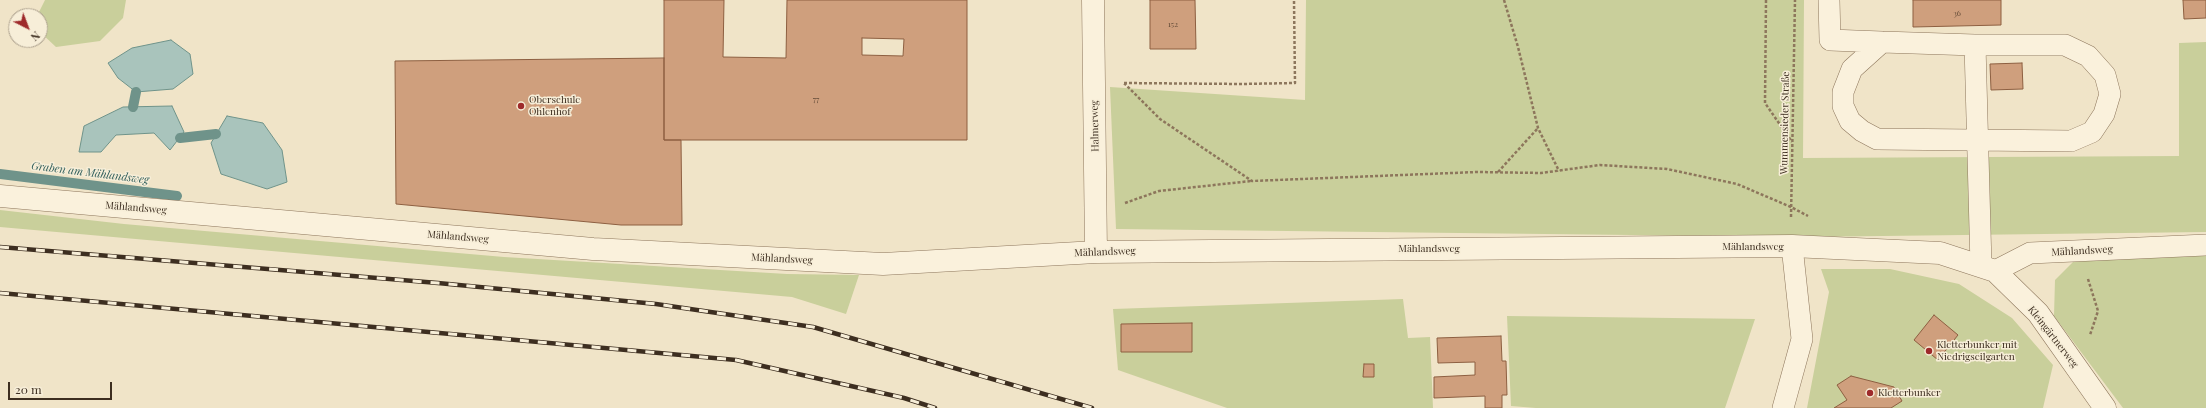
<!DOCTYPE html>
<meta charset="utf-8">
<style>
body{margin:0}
#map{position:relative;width:2206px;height:408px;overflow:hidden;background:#f0e4c8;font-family:"Playfair Display",serif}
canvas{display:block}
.north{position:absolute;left:8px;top:8px;width:40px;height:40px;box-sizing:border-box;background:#f7eed8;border:1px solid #ada18e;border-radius:50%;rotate:138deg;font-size:11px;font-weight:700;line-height:16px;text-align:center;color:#3d2e20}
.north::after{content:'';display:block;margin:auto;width:14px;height:18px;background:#9e2a2b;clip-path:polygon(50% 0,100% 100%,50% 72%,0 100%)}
.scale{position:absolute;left:8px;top:382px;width:104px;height:18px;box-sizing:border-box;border:2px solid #3d2e20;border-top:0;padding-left:5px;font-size:12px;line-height:14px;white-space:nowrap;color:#3d2e20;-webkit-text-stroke:3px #f7eed8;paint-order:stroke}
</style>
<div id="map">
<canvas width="2206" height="408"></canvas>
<div class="north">N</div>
<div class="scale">20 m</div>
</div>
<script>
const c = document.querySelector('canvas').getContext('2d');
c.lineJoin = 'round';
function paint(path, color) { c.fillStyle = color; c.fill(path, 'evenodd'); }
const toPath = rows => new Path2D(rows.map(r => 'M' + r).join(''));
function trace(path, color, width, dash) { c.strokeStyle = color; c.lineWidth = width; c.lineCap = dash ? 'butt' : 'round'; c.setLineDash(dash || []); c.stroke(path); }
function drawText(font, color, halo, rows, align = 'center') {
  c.font = font + ' "Playfair Display",serif'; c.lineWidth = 3; c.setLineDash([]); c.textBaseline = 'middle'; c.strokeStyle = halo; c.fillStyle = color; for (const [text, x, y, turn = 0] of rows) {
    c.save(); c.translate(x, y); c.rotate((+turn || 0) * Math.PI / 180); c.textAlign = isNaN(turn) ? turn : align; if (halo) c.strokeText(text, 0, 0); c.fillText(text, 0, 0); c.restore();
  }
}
paint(toPath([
 [45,0,126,0,123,18,100,41,56,47,40,32,40,16,37,16],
 [1306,0,1804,0,1803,158,2179,156,2179,43,2206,42,2206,232,1802,237,1116,229,1110,87,1305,100],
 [0,210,124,224,504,257,787,274,859,275,846,314,792,297,0,227],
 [2206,248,2206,408,2123,408,2054,316,2055,280,2081,254],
 [1821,269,1890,269,1959,284,2012,318,2053,365,2043,408,1807,408,1829,292],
 [1403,299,1408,338,1430,337,1433,408,1227,408,1118,370,1113,309],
 [1507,316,1755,319,1725,408,1536,408,1511,406]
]), '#c9cf9b');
const water = toPath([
 [171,40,190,54,193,74,173,89,136,92,118,78,108,63,132,48,171,40],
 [172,106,184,132,170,150,154,133,116,135,101,152,79,152,84,126,123,107,172,106],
 [227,116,263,123,282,150,287,182,267,189,221,174,211,143,227,116]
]);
paint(water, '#a9c4bc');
trace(water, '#6f938a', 1);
trace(toPath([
 [133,107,136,92],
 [180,138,216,134],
 [0,174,177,196]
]), '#6f938a', 10);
const building = toPath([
 [664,0,724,0,723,57,786,58,787,0,967,0,967,140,664,140,664,0],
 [862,38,904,39,903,56,862,55,862,38],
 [1150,0,1195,0,1196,49,1150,49,1150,0],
 [1913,0,2001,0,2001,25,1913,27,1913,0],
 [2183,0,2206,0,2206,18,2184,19,2183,0],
 [664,58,664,140,681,140,682,225,621,225,396,204,395,61,664,58],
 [2022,63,2023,89,1991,90,1990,64,2022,63],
 [1934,315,1958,335,1938,360,1914,340,1934,315],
 [1192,323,1192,352,1121,352,1121,324,1192,323],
 [1501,336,1502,361,1506,361,1507,395,1502,395,1502,408,1485,408,1485,396,1434,398,1434,377,1475,375,1475,362,1438,363,1437,338,1501,336],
 [1364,364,1374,364,1374,377,1363,377,1364,364],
 [1851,376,1894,387,1902,401,1891,408,1834,408,1847,400,1837,385,1851,376]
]);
paint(building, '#cf9f7d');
trace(building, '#8d5f41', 1);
const lane = toPath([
 [1829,0,1830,40,1882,42,1975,45,2065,45,2088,56,2105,75,2110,94,2104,114,2092,132,2071,141,1877,139,1862,131,1850,121,1843,106,1843,92,1852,69,1882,42],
 [1975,45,1981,266],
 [1995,271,2030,253,2206,245],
 [1783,408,1802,339,1792,246]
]);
const street = toPath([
 [1093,0,1096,252],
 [0,196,593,249,883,264,1096,252,1792,246,1940,253,1995,271,2038,313,2105,408]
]);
trace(lane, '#8d765c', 22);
trace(street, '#8d765c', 23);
trace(toPath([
 [1504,0,1518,47,1538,128,1559,171],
 [1766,0,1765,103,1792,142],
 [1124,83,1160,119,1252,181,1477,172,1541,173,1600,165,1667,169,1737,184,1791,207,1808,216],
 [1124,83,1242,84,1295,83,1294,0],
 [1498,172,1538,128],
 [1125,203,1159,191,1251,181],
 [1791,217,1795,0],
 [2088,279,2098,311,2090,335]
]), '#8d765c', 2.5, [3, 2]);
trace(lane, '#faf1dc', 21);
trace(street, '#faf1dc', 22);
const rail = toPath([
 [0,247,438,283,656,304,813,327,1092,408],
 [0,293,736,360,904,398,935,408]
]);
trace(rail, '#3d2e20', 4.5);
trace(rail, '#f7eed8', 3, [9]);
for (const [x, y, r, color] of [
 [521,106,4,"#9e2a2b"],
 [1929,351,4,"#9e2a2b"],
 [1870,393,4,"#9e2a2b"]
]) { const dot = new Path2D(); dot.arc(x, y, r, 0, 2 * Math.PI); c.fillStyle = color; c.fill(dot); trace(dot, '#f7eed8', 1.5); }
drawText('8px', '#624a37', null, [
 ["36",1957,13],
 ["152",1173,24],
 ["77",816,99]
]);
drawText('10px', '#3d2e20', '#f7eed8', [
 ["Oberschule",529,100],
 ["Ohlenhof",529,112],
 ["Kletterbunker mit",1937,345],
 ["Niedrigseilgarten",1937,357],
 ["Kletterbunker",1878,393]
], 'left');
drawText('10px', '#3d2e20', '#f7eed8', [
 ["Wummensieder Straße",1785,123,-89],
 ["Halmerweg",1095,126,-91],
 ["Mählandsweg",136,208,5],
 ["Mählandsweg",458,237,5],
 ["Mählandsweg",1753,247],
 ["Mählandsweg",1429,249],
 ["Mählandsweg",2082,251,-3],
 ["Mählandsweg",1105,252,-2],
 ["Mählandsweg",782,259,3],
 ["Kleingärtnerweg",2053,337,52]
]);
drawText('italic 11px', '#2f5d5a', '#f7eed8', [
 ["Graben am Mählandsweg",90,173,7]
]);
</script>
